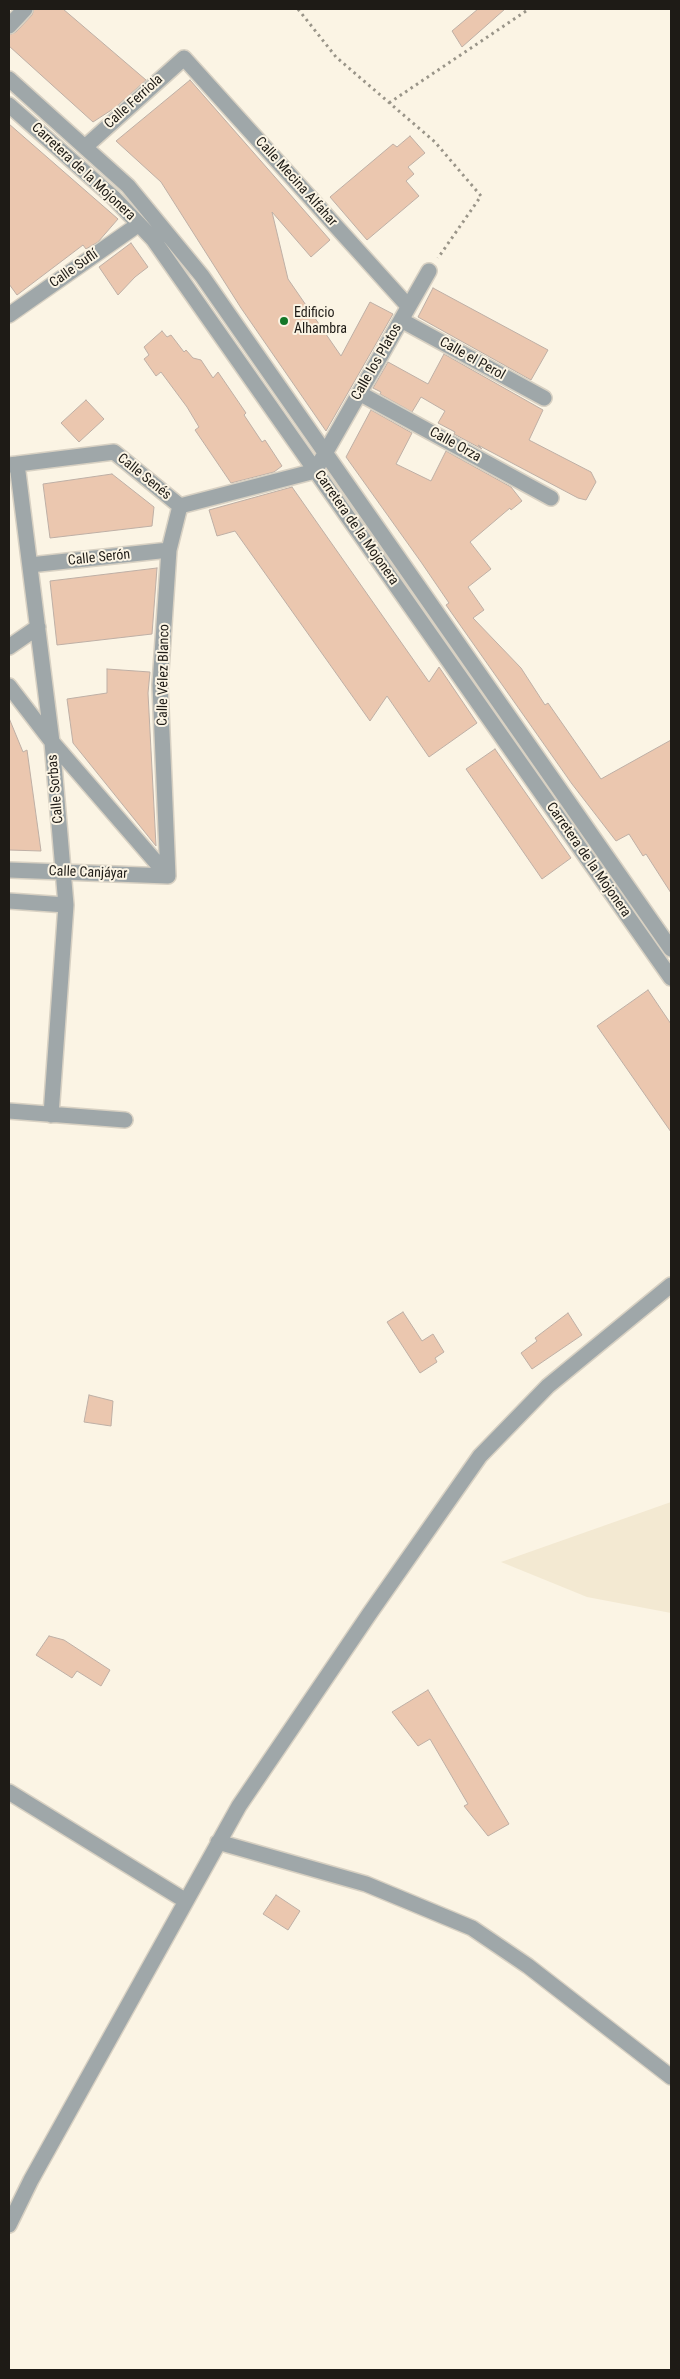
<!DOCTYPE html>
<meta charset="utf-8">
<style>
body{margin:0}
#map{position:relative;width:680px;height:2379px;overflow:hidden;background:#fbf4e4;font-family:"Roboto Condensed",sans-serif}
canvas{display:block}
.frame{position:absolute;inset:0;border:10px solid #1e1b16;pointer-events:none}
</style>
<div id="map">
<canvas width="680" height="2379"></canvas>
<div class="frame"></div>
</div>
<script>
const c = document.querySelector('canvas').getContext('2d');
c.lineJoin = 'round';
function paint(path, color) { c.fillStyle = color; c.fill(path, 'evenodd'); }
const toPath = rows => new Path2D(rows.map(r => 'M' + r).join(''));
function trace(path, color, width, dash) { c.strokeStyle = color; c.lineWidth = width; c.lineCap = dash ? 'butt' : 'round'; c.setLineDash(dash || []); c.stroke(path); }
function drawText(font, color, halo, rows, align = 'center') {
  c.font = font + ' "Roboto Condensed",sans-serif'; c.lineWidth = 4; c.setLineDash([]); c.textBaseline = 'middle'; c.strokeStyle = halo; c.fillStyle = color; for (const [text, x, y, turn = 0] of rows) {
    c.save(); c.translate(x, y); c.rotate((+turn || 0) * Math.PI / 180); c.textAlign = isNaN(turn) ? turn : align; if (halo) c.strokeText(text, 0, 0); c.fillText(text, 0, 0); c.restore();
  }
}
paint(toPath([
 [671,1502,671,1613,587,1597,501,1562]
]), '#f3e9d2');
const building = toPath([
 [34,9,63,9,146,80,116,107,93,122,9,46,9,35,16,32,32,15,34,9],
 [478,9,505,9,462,47,452,31,478,9],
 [190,80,330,240,311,257,272,212,288,279,341,356,370,302,393,314,326,431,241,308,161,182,116,141,190,80],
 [9,124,118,219,98,242,86,249,83,245,17,295,9,284,9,124],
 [410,136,425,153,408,167,414,174,406,181,419,196,367,240,330,197,393,144,397,147,410,136],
 [131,243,148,267,135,277,118,295,99,267,131,243],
 [433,288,548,350,531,380,418,317,433,288],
 [162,331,167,337,171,335,184,352,186,350,193,358,201,360,213,378,218,372,246,413,244,415,262,442,265,440,282,466,274,472,231,483,195,430,199,427,187,407,161,372,156,376,144,359,149,355,144,347,162,331],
 [444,354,543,410,529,440,591,472,596,482,586,500,578,498,478,445,482,449,454,434,455,432,438,423,445,411,421,397,412,412,380,394,381,392,373,388,388,362,428,384,444,354],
 [86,400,104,419,79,442,61,423,86,400],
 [371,410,412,433,396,464,431,481,446,451,511,487,522,501,511,510,510,508,470,542,491,569,468,587,484,610,473,618,521,668,545,705,548,703,601,779,671,740,671,893,646,854,643,856,629,834,616,841,572,784,446,605,449,603,421,562,346,457,371,410],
 [112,474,154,507,152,526,50,538,43,484,112,474],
 [292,487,429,682,439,667,477,723,429,757,387,696,370,721,235,531,217,536,209,510,292,487],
 [157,568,152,634,57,645,50,581,157,568],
 [107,669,150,672,148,693,156,846,73,743,67,699,107,693,107,669],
 [9,718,23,752,27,750,41,851,9,850,9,718],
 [495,749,571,858,542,879,466,769,495,749],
 [648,990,671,1024,671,1132,597,1026,648,990],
 [403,1312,422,1341,433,1334,444,1352,435,1358,437,1362,420,1373,387,1322,403,1312],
 [568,1313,582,1335,532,1369,521,1353,537,1341,535,1338,568,1313],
 [89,1395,113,1401,111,1426,84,1422,89,1395],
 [49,1636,64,1640,110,1670,101,1686,77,1671,72,1678,36,1655,49,1636],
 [428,1690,509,1824,488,1836,464,1806,468,1804,430,1739,418,1746,392,1712,428,1690],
 [276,1895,300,1911,288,1930,263,1914,276,1895]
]);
paint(building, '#ebc7af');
trace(building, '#beafa5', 1);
const minor = toPath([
 [9,26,25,9],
 [9,79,128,186,202,276,671,949],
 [9,105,113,197,153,239,671,978],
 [85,147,184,58,408,306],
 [9,315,139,224],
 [401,320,544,398],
 [359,393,551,498],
 [17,464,52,742,66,905,51,1115],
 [9,465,114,452,180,506],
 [180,506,315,471,429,271],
 [30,565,169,550],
 [9,647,38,627],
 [9,686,52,742,168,876],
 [9,870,168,876],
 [168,876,160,685,169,550,180,506],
 [9,901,66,905],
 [9,1111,125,1120],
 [9,1792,186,1901],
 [218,1842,366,1884,472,1928,528,1966,671,2077],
 [9,2225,31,2180,239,1806,370,1613,480,1456,548,1386,671,1285]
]);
trace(minor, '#d8d1c3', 18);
trace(toPath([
 [298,9,336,57,435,142,481,196,438,258],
 [389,103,529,9]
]), '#9a9589', 3, [2.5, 4]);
trace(minor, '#9fa7a9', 15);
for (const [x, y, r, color] of [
 [284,321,5,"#147728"]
]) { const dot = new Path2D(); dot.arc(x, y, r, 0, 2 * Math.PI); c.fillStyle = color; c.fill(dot); trace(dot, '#fbf4e4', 2); }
drawText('14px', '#1e1b16', '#fbf4e4', [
 ["Calle Ferriola",134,102,-42],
 ["Carretera de la Mojonera",83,172,43],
 ["Calle Mecina Alfahar",296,182,48],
 ["Calle Suflí",74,269,-35],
 ["Calle el Perol",472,359,29],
 ["Calle los Platos",377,362,-60],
 ["Calle Orza",455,445,29],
 ["Calle Senés",144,477,39],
 ["Carretera de la Mojonera",356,528,55],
 ["Calle Serón",99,558,-6],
 ["Calle Vélez Blanco",164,675,-89],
 ["Calle Sorbas",56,789,-95],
 ["Carretera de la Mojonera",588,860,55],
 ["Calle Canjáyar",88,873,2]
]);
drawText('14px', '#1e1b16', '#fbf4e4', [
 ["Edificio",294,313],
 ["Alhambra",294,329]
], 'left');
</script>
